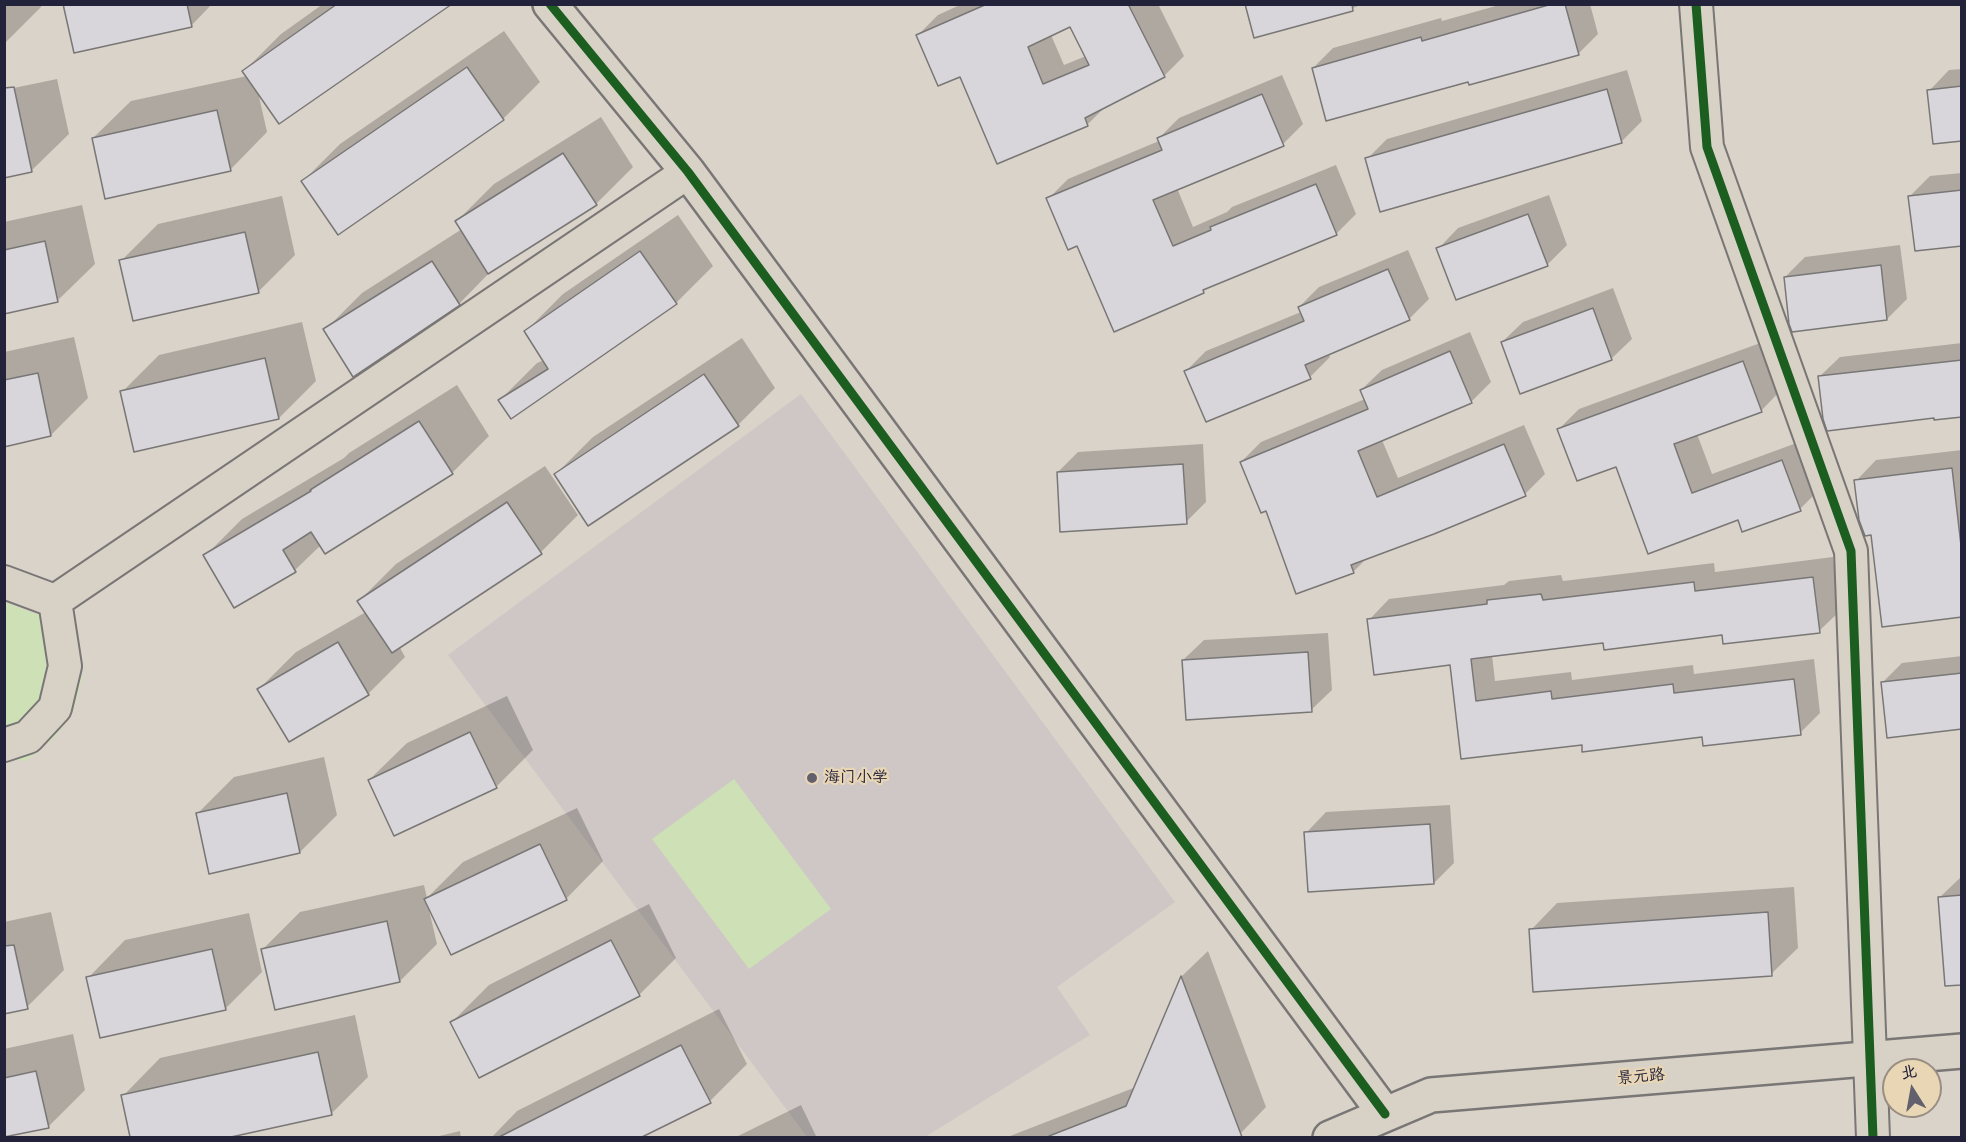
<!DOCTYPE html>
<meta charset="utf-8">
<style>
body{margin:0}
#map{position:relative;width:1966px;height:1142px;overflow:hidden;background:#dad3c9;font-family:"Shantell Sans","LXGW WenKai TC",sans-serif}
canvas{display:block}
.frame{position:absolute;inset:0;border:6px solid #22223b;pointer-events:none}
.north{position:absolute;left:1882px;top:1058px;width:60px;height:60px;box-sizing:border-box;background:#e9d6b4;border:2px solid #998e84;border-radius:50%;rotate:349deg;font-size:16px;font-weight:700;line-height:24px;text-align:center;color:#22223b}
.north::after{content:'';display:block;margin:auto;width:21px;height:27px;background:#62606d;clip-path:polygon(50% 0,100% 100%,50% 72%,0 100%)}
</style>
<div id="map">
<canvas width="1966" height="1142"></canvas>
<div class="frame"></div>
<div class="north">北</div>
</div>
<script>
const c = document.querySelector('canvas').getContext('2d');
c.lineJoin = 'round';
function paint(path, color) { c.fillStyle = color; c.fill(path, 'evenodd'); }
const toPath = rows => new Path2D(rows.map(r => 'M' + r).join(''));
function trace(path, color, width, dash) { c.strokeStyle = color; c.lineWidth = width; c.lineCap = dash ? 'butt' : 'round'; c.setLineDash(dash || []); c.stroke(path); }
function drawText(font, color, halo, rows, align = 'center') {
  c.font = font + ' "Shantell Sans","LXGW WenKai TC",sans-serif'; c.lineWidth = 4.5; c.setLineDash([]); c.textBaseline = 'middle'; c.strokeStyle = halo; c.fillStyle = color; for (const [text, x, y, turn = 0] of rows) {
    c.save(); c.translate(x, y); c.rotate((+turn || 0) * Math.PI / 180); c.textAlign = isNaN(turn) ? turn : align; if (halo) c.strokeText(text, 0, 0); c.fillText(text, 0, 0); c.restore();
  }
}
paint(toPath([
 [801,394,1175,902,1057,987,1090,1035,925,1137,807,1137,448,655]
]), '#cec7c5');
paint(toPath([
 [4,602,44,617,72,642,82,678,73,713,54,738,26,761,5,759],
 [734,779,831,909,749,969,652,839]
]), '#cde0b6');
paint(toPath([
 [4,4,41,4,41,7,4,44],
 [64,4,212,4,191,26],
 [323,4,448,4,258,92,267,132,230,170,93,138,131,101,247,76,244,71,281,34],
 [962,4,1158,4,1184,56,1164,76,1106,106,1087,125,961,75,918,35,938,15],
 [1071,25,1086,56,1064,65,1051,35],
 [1246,4,1363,4,1348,10],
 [1503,4,1590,4,1598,34,1578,54,1313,68,1333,48,1441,18,1442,21],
 [504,31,540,82,503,119,303,181,340,144],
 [1962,69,1962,139,1929,91,1949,70],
 [1627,70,1642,121,1621,142,1367,159,1387,139],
 [1282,75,1303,124,1283,144,1177,188,1193,227,1227,212,1232,207,1336,165,1356,214,1336,234,1209,286,1203,292,1078,244,1048,199,1068,179,1159,141,1159,138,1179,118],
 [57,79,69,134,31,171,4,90],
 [601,117,633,167,596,204,494,268,459,304,325,330,362,293,462,229,457,221,494,184],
 [1962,173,1962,244,1910,196,1930,176],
 [1549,195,1567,245,1547,265,1438,249,1458,228],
 [282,196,295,255,258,292,121,261,158,224],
 [82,205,95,264,57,301,4,312,4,222],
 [678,215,713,266,676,303,512,417,500,400,537,363,544,360,526,331,563,294],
 [1900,245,1907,299,1887,319,1785,277,1805,257],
 [1408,250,1429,299,1409,319,1328,353,1330,357,1310,377,1186,371,1206,351,1301,312,1299,307,1319,287],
 [1613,288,1632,339,1611,359,1502,342,1523,322],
 [302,322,316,381,279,418,122,392,159,355],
 [1470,332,1491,382,1471,402,1382,440,1398,478,1524,425,1545,474,1525,494,1368,557,1353,572,1267,509,1241,462,1261,442,1365,399,1361,390,1382,370],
 [74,337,88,398,51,435,4,445,4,352],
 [742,338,775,388,738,425,556,474,593,437],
 [1763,342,1781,390,1761,411,1697,434,1712,474,1802,441,1820,489,1800,509,1739,519,1617,465,1559,429,1579,409],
 [1962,343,1962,415,1819,377,1840,357],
 [457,385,489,436,452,473,321,545,295,570,235,606,205,556,242,519,344,458,349,453],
 [1203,444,1206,502,1186,522,1058,472,1078,452],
 [1962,450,1962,615,1872,533,1856,481,1876,460],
 [545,466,578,515,541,552,399,646,405,657,368,694,259,689,296,652,366,612,359,601,396,564],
 [1833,557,1840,611,1819,631,1723,633,1604,641,1492,655,1495,681,1571,672,1572,680,1693,665,1694,674,1814,659,1820,713,1800,733,1703,735,1583,743,1462,757,1451,664,1369,620,1389,599,1504,585,1509,581,1561,575,1563,581,1714,563,1715,572],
 [1328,633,1332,690,1311,710,1183,660,1204,640],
 [1962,656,1962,728,1882,683,1902,663],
 [507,696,533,750,496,787,369,780,407,743],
 [324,757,337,815,300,852,197,814,234,777],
 [1450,805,1454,863,1434,883,1306,833,1326,812],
 [577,808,603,861,566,899,429,910,437,944,400,981,276,1008,263,949,300,912,424,885,427,898,463,862],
 [1962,876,1962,957,1940,897],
 [1794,887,1798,948,1771,974,1531,930,1557,903],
 [649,904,676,958,639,995,452,1022,489,985],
 [51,912,64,970,27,1007,4,1012,4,922],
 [249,913,262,972,225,1009,88,978,125,940],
 [1208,951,1266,1107,1240,1134,1233,1138,1005,1138,1136,1087,1182,976],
 [719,1009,747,1064,710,1101,639,1138,491,1138,517,1111],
 [355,1015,368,1077,331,1114,224,1138,132,1138,123,1096,160,1058],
 [73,1034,85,1090,48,1127,4,1136,4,1049],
 [801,1105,817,1138,734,1138],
 [460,1131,461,1138,431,1138]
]), '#0003');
const building = toPath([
 [63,4,187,4,192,27,74,53,63,4],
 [337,4,452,4,279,124,242,71,337,4],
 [987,4,1128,4,1165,77,1085,118,1088,126,997,164,960,77,938,86,916,35,987,4],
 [1070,27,1089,65,1043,84,1028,47,1070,27],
 [1245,4,1352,4,1353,11,1254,38,1245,4],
 [1552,4,1565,4,1579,55,1469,85,1468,82,1326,121,1312,68,1421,37,1422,41,1552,4],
 [467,67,504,120,338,235,301,181,467,67],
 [1962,86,1962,141,1933,144,1927,90,1962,86],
 [14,87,32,172,4,178,4,88,14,87],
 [1607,89,1622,143,1380,212,1365,158,1607,89],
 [1262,94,1284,146,1153,200,1173,246,1211,230,1210,227,1316,184,1337,235,1203,290,1204,293,1114,332,1077,246,1068,250,1046,198,1162,150,1157,138,1262,94],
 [217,110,231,171,105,199,92,138,217,110],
 [563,153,597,205,488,274,455,221,563,153],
 [1962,190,1962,246,1915,251,1908,196,1962,190],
 [1528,214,1548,266,1456,300,1436,248,1528,214],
 [245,232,259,293,133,321,119,260,245,232],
 [45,241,58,302,4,314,4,250,45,241],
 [640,251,677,304,511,419,498,400,548,369,524,331,640,251],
 [432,261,460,305,353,377,323,329,432,261],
 [1881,265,1887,320,1792,332,1789,324,1784,277,1881,265],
 [1388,269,1410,320,1305,365,1311,379,1206,422,1184,371,1304,321,1298,307,1388,269],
 [1593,308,1612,360,1520,394,1501,342,1593,308],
 [1450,351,1472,403,1358,451,1377,497,1504,444,1526,496,1434,534,1351,565,1354,573,1296,594,1266,511,1261,513,1240,462,1368,409,1360,390,1450,351],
 [265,358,279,419,134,452,120,391,265,358],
 [1962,360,1962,417,1934,420,1934,418,1827,431,1823,419,1818,376,1962,360],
 [1743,361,1762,412,1674,444,1692,493,1782,460,1801,511,1742,532,1738,520,1648,554,1616,467,1577,481,1557,429,1743,361],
 [38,373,51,436,4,447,4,380,38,373],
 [704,374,739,426,588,526,554,474,704,374],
 [419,421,453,474,325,554,311,532,283,550,296,572,234,608,203,555,311,491,310,490,419,421],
 [1183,464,1187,524,1060,532,1057,472,1183,464],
 [1952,468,1962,554,1962,617,1882,627,1871,535,1865,536,1859,520,1854,480,1952,468],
 [507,502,542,554,392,653,357,601,507,502],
 [1813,577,1820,633,1723,644,1722,635,1604,650,1603,643,1471,659,1476,701,1551,691,1552,699,1673,684,1674,693,1794,679,1801,735,1703,746,1702,737,1582,752,1582,745,1461,759,1450,665,1374,675,1367,619,1487,604,1487,600,1541,594,1543,600,1694,582,1695,591,1813,577],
 [338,642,369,695,289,742,257,689,338,642],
 [1308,652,1312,712,1186,720,1182,660,1308,652],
 [1962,673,1962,729,1887,738,1881,682,1962,673],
 [470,732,497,788,394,836,368,780,470,732],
 [287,793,300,853,209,874,196,813,287,793],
 [1430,824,1434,884,1308,892,1304,832,1430,824],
 [540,844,567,900,451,955,424,899,540,844],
 [1962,895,1962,985,1945,986,1938,897,1962,895],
 [1768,912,1772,976,1533,992,1529,929,1768,912],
 [387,921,400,982,275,1010,261,949,387,921],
 [611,940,640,996,479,1078,450,1022,611,940],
 [14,945,28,1009,4,1014,4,946,14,945],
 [212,949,226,1010,100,1038,86,977,212,949],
 [1181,976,1242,1137,1049,1137,1049,1136,1126,1106,1181,976],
 [681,1045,711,1103,642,1137,499,1137,681,1045],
 [318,1052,332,1115,231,1137,130,1137,121,1095,318,1052],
 [36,1071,49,1128,4,1137,4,1078,36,1071]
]);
paint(building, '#d8d6db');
trace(building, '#797676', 1.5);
const street = toPath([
 [1696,4,1707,147,1851,551,1873,1138],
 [4,582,55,601],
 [4,745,28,737,55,708,65,666,55,601,688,172]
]);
const secondary = toPath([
 [550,4,688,172,1385,1114],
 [1330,1138,1431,1095,1962,1051]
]);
trace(street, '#797676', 36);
trace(secondary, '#797676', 38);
trace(street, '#d8d1c6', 32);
trace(secondary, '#d8d1c6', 33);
trace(toPath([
 [550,4,688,172,1385,1114],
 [1696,4,1707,147,1851,551,1873,1138]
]), '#1b5e20', 9);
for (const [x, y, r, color] of [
 [812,778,6,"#62606d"]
]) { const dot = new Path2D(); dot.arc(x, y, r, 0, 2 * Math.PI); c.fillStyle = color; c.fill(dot); trace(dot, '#e9d6b4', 2); }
drawText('16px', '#22223b', '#e9d6b4', [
 ["海门小学",824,778]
], 'left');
drawText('16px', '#22223b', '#e9d6b4', [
 ["景元路",1641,1077,-5]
]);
</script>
